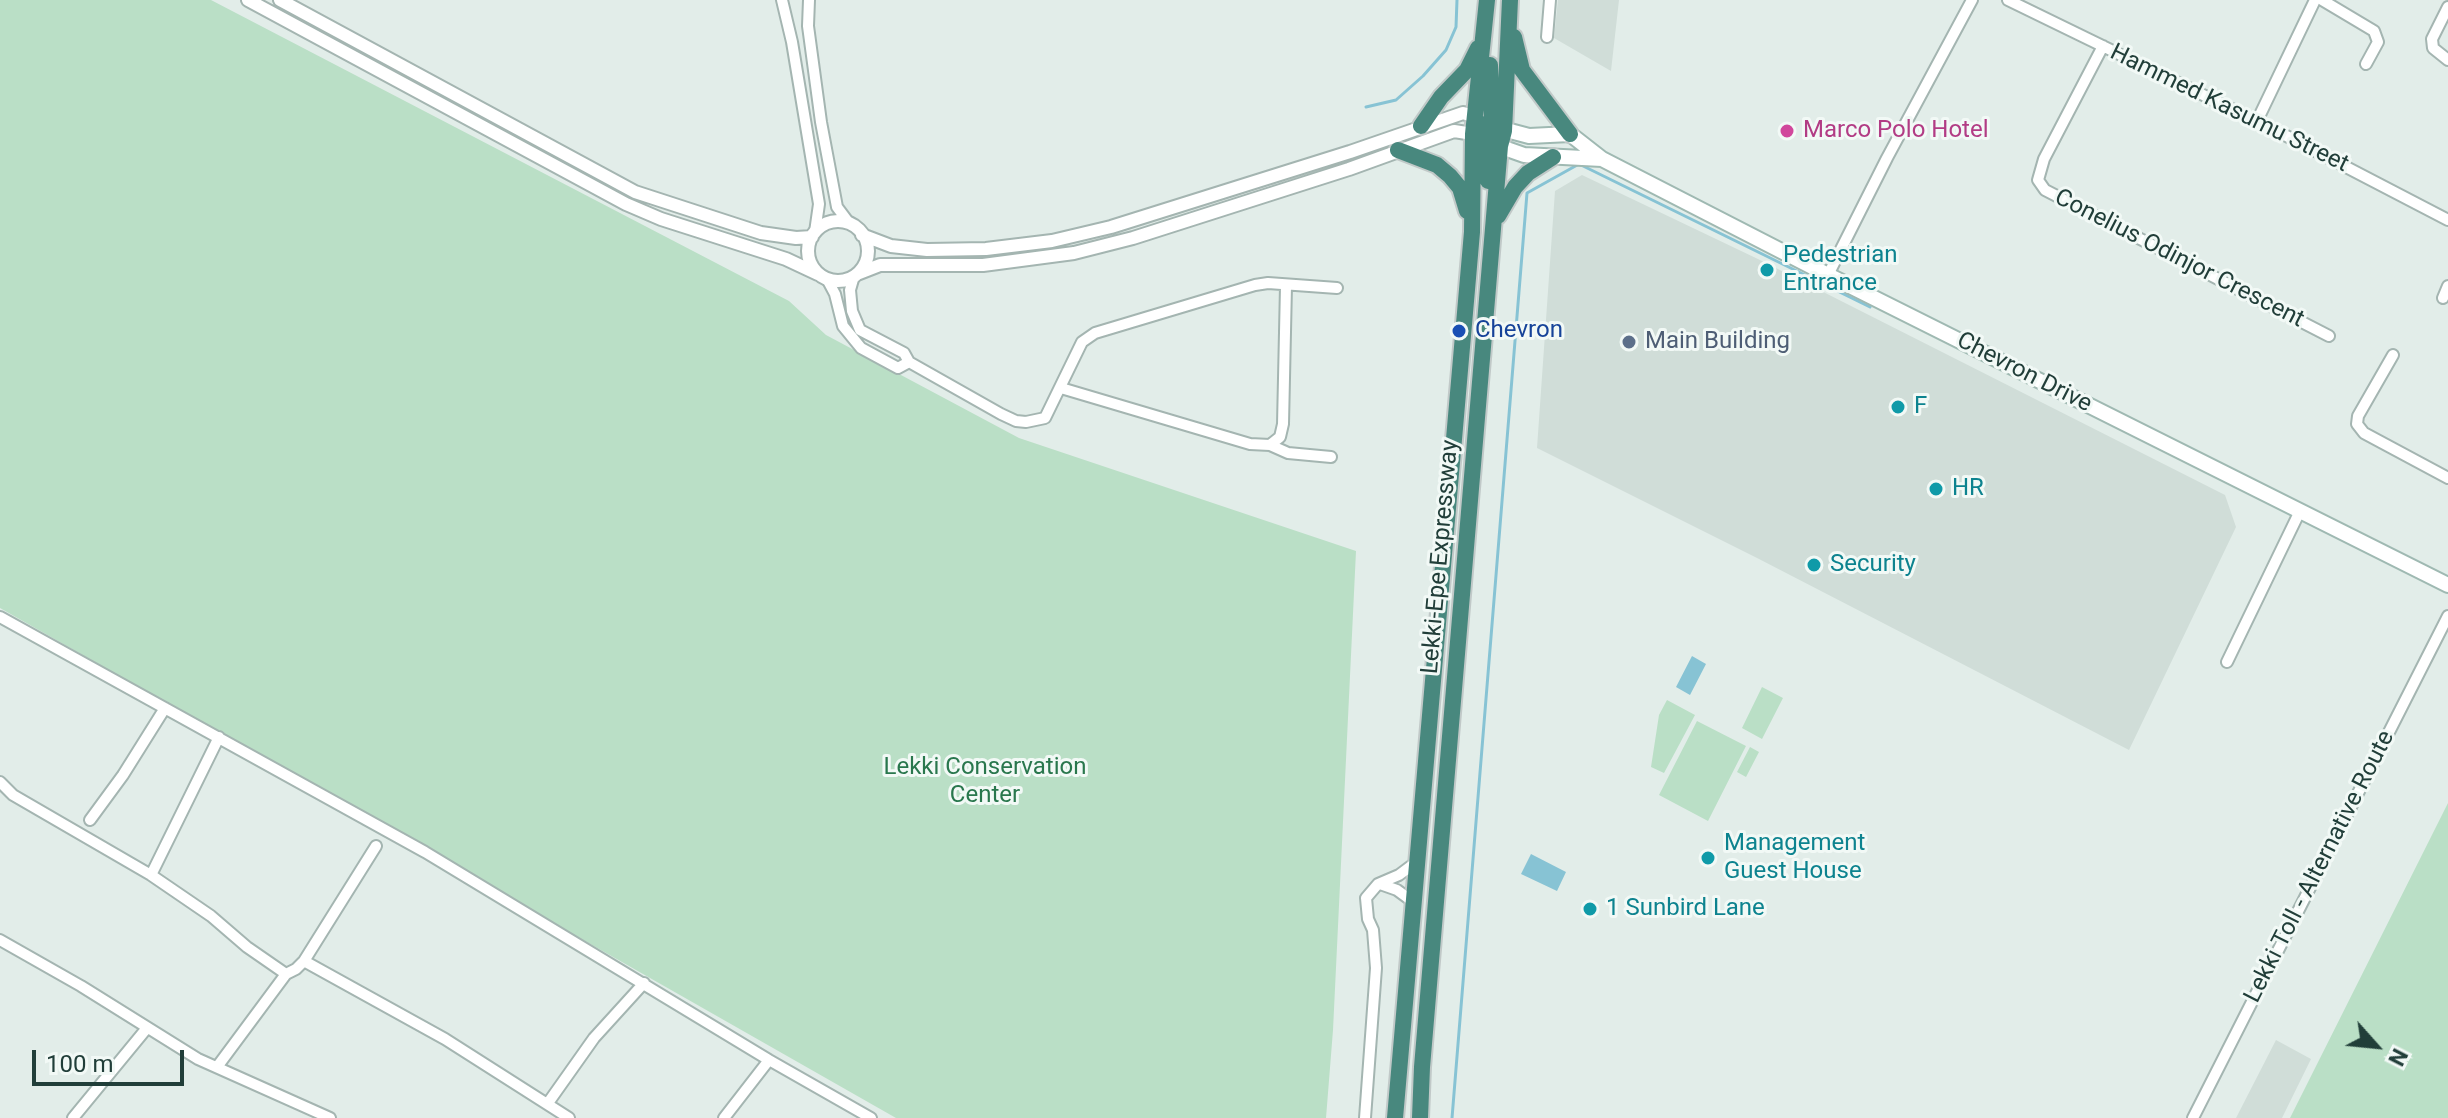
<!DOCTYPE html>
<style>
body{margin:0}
#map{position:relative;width:2448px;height:1118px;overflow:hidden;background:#e2ede9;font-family:Roboto,sans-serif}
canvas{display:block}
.north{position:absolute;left:2336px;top:1006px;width:80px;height:80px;-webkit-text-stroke:6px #f2f9f6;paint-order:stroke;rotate:117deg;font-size:22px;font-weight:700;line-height:32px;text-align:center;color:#213e39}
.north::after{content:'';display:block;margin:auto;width:28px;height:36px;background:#213e39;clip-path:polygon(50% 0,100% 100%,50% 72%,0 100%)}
.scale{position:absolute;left:32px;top:1050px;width:152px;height:36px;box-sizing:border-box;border:4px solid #213e39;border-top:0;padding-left:10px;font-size:24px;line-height:28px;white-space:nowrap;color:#213e39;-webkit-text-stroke:6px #f2f9f6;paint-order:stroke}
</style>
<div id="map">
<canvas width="2448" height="1118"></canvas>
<div class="north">N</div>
<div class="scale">100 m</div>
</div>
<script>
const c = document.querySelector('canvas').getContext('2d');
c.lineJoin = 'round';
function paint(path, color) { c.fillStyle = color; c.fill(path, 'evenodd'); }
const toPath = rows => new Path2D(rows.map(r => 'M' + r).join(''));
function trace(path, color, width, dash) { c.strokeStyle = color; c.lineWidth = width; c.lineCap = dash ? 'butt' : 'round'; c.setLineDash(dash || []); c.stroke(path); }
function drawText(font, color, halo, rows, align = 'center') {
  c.font = font + ' Roboto,sans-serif'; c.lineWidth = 6; c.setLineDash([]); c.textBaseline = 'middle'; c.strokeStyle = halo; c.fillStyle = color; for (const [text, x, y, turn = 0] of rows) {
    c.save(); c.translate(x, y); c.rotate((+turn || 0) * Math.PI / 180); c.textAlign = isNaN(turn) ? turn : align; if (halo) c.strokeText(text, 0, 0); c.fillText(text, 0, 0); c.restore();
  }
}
paint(toPath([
 [1558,0,1619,0,1611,71,1554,38],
 [1582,175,1760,260,2225,495,2236,527,2129,750,1759,559,1537,448,1555,191],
 [2276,1040,2311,1059,2282,1118,2236,1118]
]), '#d0ddd8');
paint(toPath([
 [0,0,211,0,789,301,826,335,1019,438,1356,551,1333,1030,1326,1118,896,1118,0,608],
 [1762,687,1783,698,1762,739,1742,728],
 [1667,700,1695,715,1664,773,1651,767,1659,715],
 [1697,721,1746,746,1708,821,1659,795],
 [1750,747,1759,752,1746,777,1737,772],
 [2448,803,2448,1118,2290,1118]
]), '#badfc6');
paint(toPath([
 [1692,656,1706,664,1690,695,1676,687],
 [1531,854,1566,872,1557,891,1521,874]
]), '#87c3d4');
trace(toPath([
 [1366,107,1396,100,1423,76,1446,50,1456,27,1457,0],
 [1452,1118,1527,193,1579,164,1870,307]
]), '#87c3d4', 3);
const minor = toPath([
 [782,0,792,42,819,204,815,232],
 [809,0,808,26,821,122,837,207,849,223],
 [2008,0,2273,129,2448,220],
 [2322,0,2374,31,2378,42,2366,64],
 [2448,7,2432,39,2433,48,2448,60],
 [1547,37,1550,0],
 [2103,46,2044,159,2038,180,2045,190,2329,336],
 [2257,121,2315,0],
 [1828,275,1887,158,1972,0],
 [854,276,850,290,852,311,860,330,904,353,909,362,1001,414,1016,421,1026,422,1045,418,1082,342,1095,333,1255,285,1268,283,1337,288],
 [827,279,835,294,843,326,861,348,898,368,909,362],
 [2443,298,2448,286],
 [2393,355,2358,416,2357,424,2364,433,2448,478],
 [1061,388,1250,444,1270,445,1280,437,1283,424,1286,286],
 [1270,445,1288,453,1331,457],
 [0,617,425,852,769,1060,871,1118],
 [2227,662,2300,511],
 [0,782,13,795,151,875,219,737],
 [90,820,123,775,165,708],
 [151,875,211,916,247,947,286,974],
 [1380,884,1397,890,1412,901],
 [0,940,81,986,198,1059,330,1118],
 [304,961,376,846],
 [217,1067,286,974,296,969,304,961,445,1039,569,1118],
 [548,1103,594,1038,644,983],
 [73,1118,147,1028],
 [724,1118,769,1060],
 [1365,1118,1376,968,1373,930,1368,919,1366,898,1378,884,1399,875,1415,863],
 [2193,1118,2448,616]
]);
const tertiary = toPath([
 [248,0,626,204,661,219,786,259,818,274],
 [280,0,635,192,761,233,796,238,812,237],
 '808 251a30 30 0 1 1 60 0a30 30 0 1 1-60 0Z',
 [862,235,891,246,927,250,986,249,1052,241,1111,227,1350,152,1463,113,1476,117],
 [857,274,880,265,983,265,1074,253,1133,238,1349,169,1454,131,1473,134]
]);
const secondary = toPath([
 [1495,127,1529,136,1570,134,1602,159,1828,275,2448,585],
 [1490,143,1524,155,1602,159]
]);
const trunk = toPath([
 [1514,37,1522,70,1570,134],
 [1490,65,1492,125,1500,146],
 [1477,121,1487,154,1488,181],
 [1421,126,1441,97,1467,70,1478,48],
 [1398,150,1437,165,1450,176,1460,188,1467,211],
 [1498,216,1515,187,1528,173,1553,157],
 [1395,1118,1472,232,1473,134,1487,0],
 [1420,1118,1422,1067,1500,146,1504,131,1510,0]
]);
trace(minor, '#a4b5b1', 14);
trace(tertiary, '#a4b5b1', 16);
trace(secondary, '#9fb9b2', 18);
trace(trunk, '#c1c9c8', 20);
trace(minor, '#fff', 10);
trace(tertiary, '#fff', 12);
trace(secondary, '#fff', 14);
trace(trunk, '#48887e', 16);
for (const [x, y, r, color] of [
 [1787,131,8,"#d1479c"],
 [1767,270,8,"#0f9aa8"],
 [1459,331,8,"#1a4fb4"],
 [1629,342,8,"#5c6f8a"],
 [1898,407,8,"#0f9aa8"],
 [1936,489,8,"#0f9aa8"],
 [1814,565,8,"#0f9aa8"],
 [1708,858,8,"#0f9aa8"],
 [1590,909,8,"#0f9aa8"]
]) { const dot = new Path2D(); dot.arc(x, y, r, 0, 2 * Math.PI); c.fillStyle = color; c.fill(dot); trace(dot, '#f2f9f6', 3); }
drawText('24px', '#213e39', '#f2f9f6', [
 ["Hammed Kasumu Street",2229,109,26],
 ["Conelius Odinjor Crescent",2179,259,27],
 ["Chevron Drive",2024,373,27],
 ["Lekki-Epe Expressway",1441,557,-85],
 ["Lekki Toll - Alternative Route",2320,867,-63]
]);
drawText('24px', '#b23c85', '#f2f9f6', [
 ["Marco Polo Hotel",1803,131]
], 'left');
drawText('24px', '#0d838f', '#f2f9f6', [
 ["Pedestrian",1783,256],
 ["Entrance",1783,284],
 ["F",1914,407],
 ["HR",1952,489],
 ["Security",1830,565],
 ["Management",1724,844],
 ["Guest House",1724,872],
 ["1 Sunbird Lane",1606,909]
], 'left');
drawText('24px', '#164399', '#f2f9f6', [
 ["Chevron",1475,331]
], 'left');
drawText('24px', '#4e5e75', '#f2f9f6', [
 ["Main Building",1645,342]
], 'left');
drawText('24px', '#29774d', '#f2f9f6', [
 ["Lekki Conservation",985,768],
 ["Center",985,796]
]);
</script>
